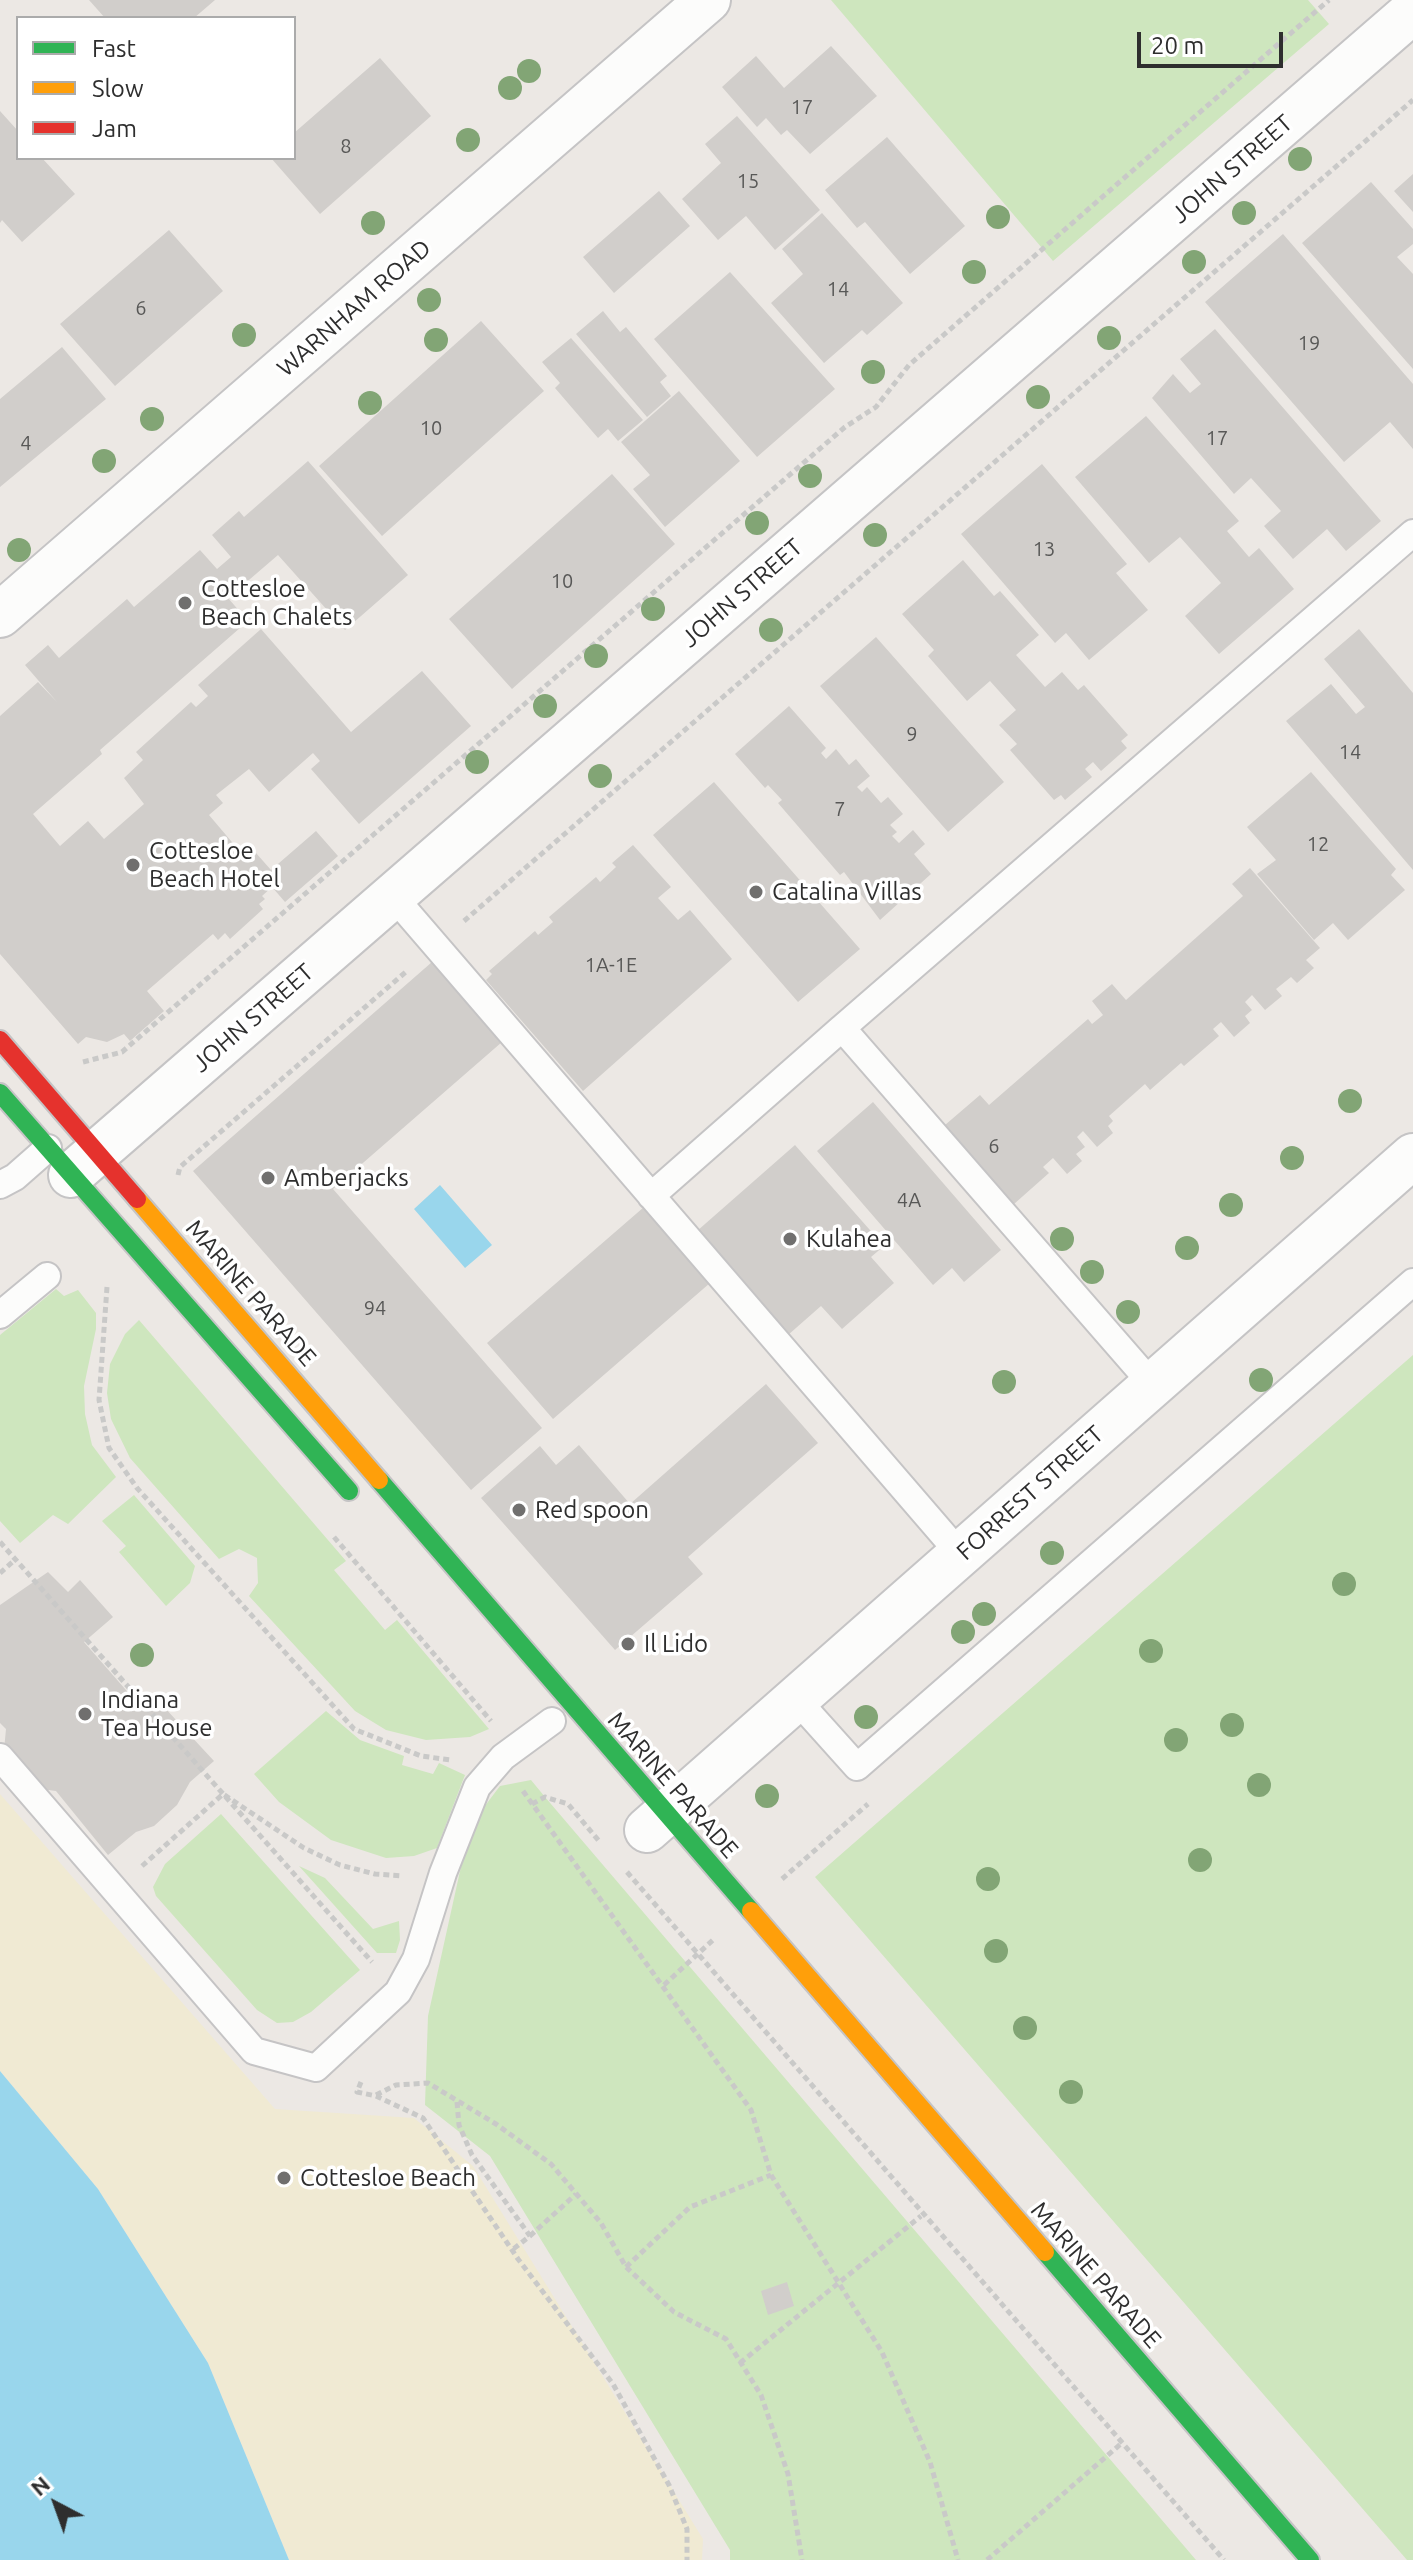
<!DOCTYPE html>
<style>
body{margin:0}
#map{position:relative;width:1413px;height:2560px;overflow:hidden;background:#ece8e4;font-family:Ubuntu,sans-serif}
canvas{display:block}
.legend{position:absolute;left:16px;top:16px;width:280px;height:144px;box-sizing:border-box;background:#fff;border:2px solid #ababab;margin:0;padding:10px 14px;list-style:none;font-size:24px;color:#2e2e2e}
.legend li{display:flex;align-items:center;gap:16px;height:40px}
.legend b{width:40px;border:2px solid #ababab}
.north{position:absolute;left:16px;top:2464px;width:80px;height:80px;-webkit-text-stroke:6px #fff;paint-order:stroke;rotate:319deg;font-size:22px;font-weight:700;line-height:32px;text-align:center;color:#2e2e2e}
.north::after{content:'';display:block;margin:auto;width:28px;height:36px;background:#2e2e2e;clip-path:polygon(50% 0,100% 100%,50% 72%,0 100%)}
.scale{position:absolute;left:1137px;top:32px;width:146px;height:36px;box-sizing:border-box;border:4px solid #2e2e2e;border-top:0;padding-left:10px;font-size:24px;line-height:28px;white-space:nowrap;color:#2e2e2e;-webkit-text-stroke:6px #fff;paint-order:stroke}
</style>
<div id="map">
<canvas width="1413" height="2560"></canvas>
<ul class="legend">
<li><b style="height:10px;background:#30b455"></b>Fast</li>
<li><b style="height:10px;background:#ff9f0a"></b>Slow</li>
<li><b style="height:10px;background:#e5322d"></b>Jam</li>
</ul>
<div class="north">N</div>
<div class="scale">20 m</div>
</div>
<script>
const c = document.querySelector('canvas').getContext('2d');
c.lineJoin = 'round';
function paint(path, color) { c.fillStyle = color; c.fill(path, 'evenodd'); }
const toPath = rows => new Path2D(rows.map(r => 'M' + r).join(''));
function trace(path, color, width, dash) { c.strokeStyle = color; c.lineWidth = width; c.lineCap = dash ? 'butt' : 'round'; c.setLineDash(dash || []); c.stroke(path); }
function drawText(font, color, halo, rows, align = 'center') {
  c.font = font + ' Ubuntu,sans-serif'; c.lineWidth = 7; c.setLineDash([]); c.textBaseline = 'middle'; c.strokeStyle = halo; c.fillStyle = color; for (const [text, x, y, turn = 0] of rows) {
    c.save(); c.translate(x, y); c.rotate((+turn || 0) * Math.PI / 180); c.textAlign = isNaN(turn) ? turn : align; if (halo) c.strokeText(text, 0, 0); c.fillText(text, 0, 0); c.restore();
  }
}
paint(toPath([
 [831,0,1308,0,1329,24,1053,261],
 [56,1289,64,1296,78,1290,96,1313,96,1329,84,1386,85,1414,92,1445,116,1477,68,1524,53,1515,20,1543,0,1521,0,1335],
 [139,1320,346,1561,334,1570,385,1630,397,1620,489,1729,470,1737,426,1740,386,1730,355,1711,249,1596,258,1583,257,1558,239,1549,219,1559,130,1458,111,1419,107,1393,110,1364,125,1334],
 [1413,1355,1413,2560,1407,2560,815,1877],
 [134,1495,195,1566,190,1583,166,1606,119,1552,126,1546,102,1521],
 [326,1711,360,1740,404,1756,402,1765,433,1774,439,1763,465,1775,437,1848,414,1856,386,1858,331,1840,279,1802,254,1774],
 [531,1780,545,1797,1196,2560,730,2560,730,2550,490,2156,425,2105,428,2016,464,1853,484,1807,500,1786],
 [221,1814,360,1970,311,2012,293,2022,277,2023,257,2010,156,1896,153,1887,165,1864],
 [299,1866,325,1878,373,1929,399,1921,400,1940,396,1953,377,1953]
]), '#cee6be');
paint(toPath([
 [0,1794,275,2109,414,2118,473,2166,703,2539,702,2560,289,2560,208,2363,98,2189,0,2071]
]), '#f0ead3');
paint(toPath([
 [440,1185,492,1245,465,1268,414,1209],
 [0,2071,98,2189,208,2363,289,2560,0,2560]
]), '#99d6ec');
paint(toPath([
 [89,0,215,0,194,18,105,18],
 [831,46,877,96,810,154,787,130,781,135,766,118,757,127,722,87,756,56,784,88],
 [380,58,431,116,320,214,271,158,294,158,294,133],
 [0,111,18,131,18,158,42,158,75,194,22,242,2,220,0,223],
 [737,116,820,210,775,250,746,216,718,240,682,199,721,163,705,144],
 [887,137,965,226,910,274,865,222,857,228,825,190],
 [1413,174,1413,212,1394,191],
 [1371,182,1413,229,1413,244,1397,257,1413,274,1413,369,1302,243],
 [659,191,690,226,614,293,583,257],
 [822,213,903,303,867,335,862,330,824,363,771,303,803,274,782,249],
 [169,230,223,291,115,386,60,324],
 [1283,234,1413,384,1413,449,1390,422,1344,462,1205,302],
 [730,272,835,389,757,457,654,339],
 [603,311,620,332,626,327,667,376,660,382,671,396,647,417,576,334],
 [481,321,544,391,382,536,319,466],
 [1215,329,1381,521,1346,551,1327,529,1293,559,1264,526,1281,511,1251,478,1234,494,1152,398,1173,374,1190,393,1201,384,1180,359],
 [571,338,643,420,618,441,608,429,598,438,555,388,560,383,542,362],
 [62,347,106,399,0,487,0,399],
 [679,391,740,461,665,527,633,489,650,475,621,442],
 [1146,416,1239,521,1227,531,1249,557,1259,548,1294,589,1219,654,1185,616,1221,583,1180,537,1149,563,1075,477],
 [308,461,408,575,345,630,278,555,228,598,248,621,100,750,102,754,33,814,60,846,88,821,104,839,144,804,124,778,143,760,136,752,191,702,196,707,208,696,198,685,261,629,351,732,422,671,471,726,359,824,311,769,320,761,313,753,269,792,249,769,216,795,223,803,209,815,248,861,256,853,271,870,316,831,338,856,285,902,272,887,262,896,265,899,259,904,263,909,230,939,225,933,218,940,213,934,147,991,164,1011,130,1041,124,1034,107,1042,86,1037,78,1044,0,954,0,716,38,682,57,702,25,665,48,645,59,658,127,599,134,607,200,550,217,569,231,557,212,535,239,511,244,517],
 [1042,464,1127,564,1116,573,1148,610,1089,660,1066,633,1055,643,961,534],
 [612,474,675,544,512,689,449,619],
 [963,560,994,596,1000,591,1039,635,1016,655,1045,687,1062,672,1078,690,1084,685,1128,735,1121,741,1127,748,1101,771,1093,762,1085,769,1092,777,1065,800,1061,795,1054,800,1010,750,1017,744,999,725,1016,710,990,681,967,701,928,656,934,650,902,614],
 [1359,629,1413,693,1413,870,1286,721,1331,684,1356,714,1365,707,1324,659],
 [876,637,1004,782,948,832,820,686],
 [789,706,826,748,821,753,826,759,836,749,849,765,856,759,870,776,857,787,862,792,867,787,881,803,888,797,903,814,890,825,897,832,892,836,899,843,913,830,925,844,914,854,931,874,880,920,844,872,840,875,778,803,782,800,768,785,765,788,735,754],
 [1311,772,1396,869,1391,875,1405,890,1348,940,1333,923,1314,940,1257,874,1276,860,1247,827],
 [714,782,860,949,798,1002,653,835],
 [633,845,671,887,658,898,678,920,690,910,732,959,583,1091,486,980,492,974,489,971,535,931,538,935,553,922,549,917,596,877,600,882,616,867,612,863],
 [1250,868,1320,948,1306,960,1314,968,1297,983,1291,977,1276,989,1282,996,1265,1010,1252,995,1245,1002,1252,1010,1245,1016,1250,1023,1234,1037,1221,1022,1213,1029,1219,1036,1184,1066,1181,1063,1150,1090,1145,1084,1109,1116,1113,1121,1108,1126,1113,1133,1097,1147,1083,1131,1077,1137,1085,1147,1076,1154,1082,1161,1067,1174,1053,1158,1043,1167,1049,1173,1014,1204,945,1125,980,1095,989,1105,1088,1019,1092,1024,1103,1015,1092,1001,1112,984,1126,1000,1243,896,1232,884],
 [432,962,502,1042,333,1189,542,1428,471,1490,193,1171],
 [873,1102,1001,1250,964,1282,952,1268,933,1285,817,1151],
 [795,1145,884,1246,871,1257,894,1283,842,1329,821,1306,788,1335,697,1231],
 [644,1207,710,1283,553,1419,487,1343],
 [766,1384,818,1443,688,1557,703,1574,615,1650,481,1498,540,1446,556,1465,579,1445,630,1504],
 [48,1572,68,1592,80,1580,113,1617,84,1642,139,1705,152,1694,214,1761,190,1782,177,1805,154,1826,136,1832,108,1855,56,1791,26,1787,3,1761,6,1729,0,1723,0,1605],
 [787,2282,794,2306,768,2315,761,2291]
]), '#d1cecb');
const lane = toPath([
 [393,896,960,1554],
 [0,1185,15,1177,48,1148],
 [651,1196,842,1028],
 [0,1315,47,1276],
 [1152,1384,842,1028,1413,533],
 [796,1699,857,1767,1413,1282],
 [0,1757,254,2051,316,2068,398,1992,416,1959,443,1873,477,1787,503,1757,552,1721]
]);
const street = toPath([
 [0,615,708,0],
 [71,1175,1413,11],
 [647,1830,1413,1156]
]);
const fast = toPath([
 [0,1093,349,1491],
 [379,1480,751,1911],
 [1045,2252,1310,2560]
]);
const slow = toPath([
 [137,1199,379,1480],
 [751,1911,1045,2252]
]);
const jam = toPath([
 [0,1040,137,1199]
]);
trace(lane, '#c5c4c5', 30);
trace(street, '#c5c4c5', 48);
trace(fast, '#c5c4c5', 22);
trace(slow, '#c5c4c5', 22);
trace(jam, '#c5c4c5', 22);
trace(toPath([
 [464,921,1413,100],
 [83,1062,122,1052,845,427,876,407,909,365,1329,0],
 [178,1175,180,1167,408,970],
 [107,1287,99,1400,109,1448,137,1488,354,1729,421,1756,451,1760],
 [334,1537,491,1721],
 [0,1542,372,1962],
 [0,1573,16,1559],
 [523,1791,751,2110,771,2175,882,2352,930,2462,958,2560],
 [532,1804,545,1797,568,1804,599,1841],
 [142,1866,223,1794,304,1848,340,1865,375,1874,403,1876],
 [627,1872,1224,2560],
 [782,1879,868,1804],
 [664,1985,714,1939],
 [361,2082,357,2092,376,2096,423,2118,518,2259,613,2384,669,2485,687,2529,687,2560],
 [376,2095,396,2085,428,2083,496,2124,551,2164,601,2223,626,2267,674,2312,726,2339,761,2395,788,2474,802,2560],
 [457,2102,459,2125,472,2155,530,2236,512,2250],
 [530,2236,576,2194],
 [626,2267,690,2207,771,2175],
 [740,2363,921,2216],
 [987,2560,1123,2442]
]), '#c9c9c8', 5, [6, 4]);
trace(lane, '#fcfcfb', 26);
trace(street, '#fcfcfb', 44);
trace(fast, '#30b455', 18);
trace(slow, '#ff9f0a', 18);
trace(jam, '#e5322d', 18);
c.fillStyle = '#82a575';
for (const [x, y] of [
 [529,71],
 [510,88],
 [468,140],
 [1300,159],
 [1244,213],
 [998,217],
 [373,223],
 [1194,262],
 [974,272],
 [429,300],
 [244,335],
 [1109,338],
 [436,340],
 [873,372],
 [1038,397],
 [370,403],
 [152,419],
 [104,461],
 [810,476],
 [757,523],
 [875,535],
 [19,550],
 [653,609],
 [771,630],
 [596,656],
 [545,706],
 [477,762],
 [600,776],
 [1350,1101],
 [1292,1158],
 [1231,1205],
 [1062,1239],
 [1187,1248],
 [1092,1272],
 [1128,1312],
 [1261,1380],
 [1004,1382],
 [1052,1553],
 [1344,1584],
 [984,1614],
 [963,1632],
 [1151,1651],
 [142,1655],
 [866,1717],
 [1232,1725],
 [1176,1740],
 [1259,1785],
 [767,1796],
 [1200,1860],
 [988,1879],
 [996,1951],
 [1025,2028],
 [1071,2092]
]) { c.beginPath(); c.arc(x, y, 12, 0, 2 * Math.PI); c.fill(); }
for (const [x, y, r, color] of [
 [185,603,8,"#706f6e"],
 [133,865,8,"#706f6e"],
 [756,892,8,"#706f6e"],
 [268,1178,8,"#706f6e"],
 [790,1239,8,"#706f6e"],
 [519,1510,8,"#706f6e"],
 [628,1644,8,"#706f6e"],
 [85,1714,8,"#706f6e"],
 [284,2178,8,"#706f6e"]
]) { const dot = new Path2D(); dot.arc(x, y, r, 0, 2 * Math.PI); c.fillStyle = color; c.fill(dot); trace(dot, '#fff', 3); }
drawText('20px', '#585857', null, [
 ["17",802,107],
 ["8",346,146],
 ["15",748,181],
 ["14",838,289],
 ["6",141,308],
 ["19",1309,343],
 ["10",431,428],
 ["17",1217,438],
 ["4",26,443],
 ["13",1044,549],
 ["10",562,581],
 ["9",912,734],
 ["14",1350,752],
 ["7",840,809],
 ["12",1318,844],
 ["1A-1E",611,965],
 ["6",994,1146],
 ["4A",909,1200],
 ["94",375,1308]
]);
drawText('24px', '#2e2e2e', '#fff', [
 ["JOHN STREET",1232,169,-41],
 ["WARNHAM ROAD",354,308,-41],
 ["JOHN STREET",742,593,-41],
 ["JOHN STREET",253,1018,-41],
 ["MARINE PARADE",251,1293,49],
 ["FORREST STREET",1030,1493,-42],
 ["MARINE PARADE",673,1785,49],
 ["MARINE PARADE",1096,2275,49]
]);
drawText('24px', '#2e2e2e', '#fff', [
 ["Cottesloe",201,589],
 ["Beach Chalets",201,617],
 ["Cottesloe",149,851],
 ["Beach Hotel",149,879],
 ["Catalina Villas",772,892],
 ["Amberjacks",284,1178],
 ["Kulahea",806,1239],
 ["Red spoon",535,1510],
 ["Il Lido",644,1644],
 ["Indiana",101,1700],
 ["Tea House",101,1728],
 ["Cottesloe Beach",300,2178]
], 'left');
</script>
